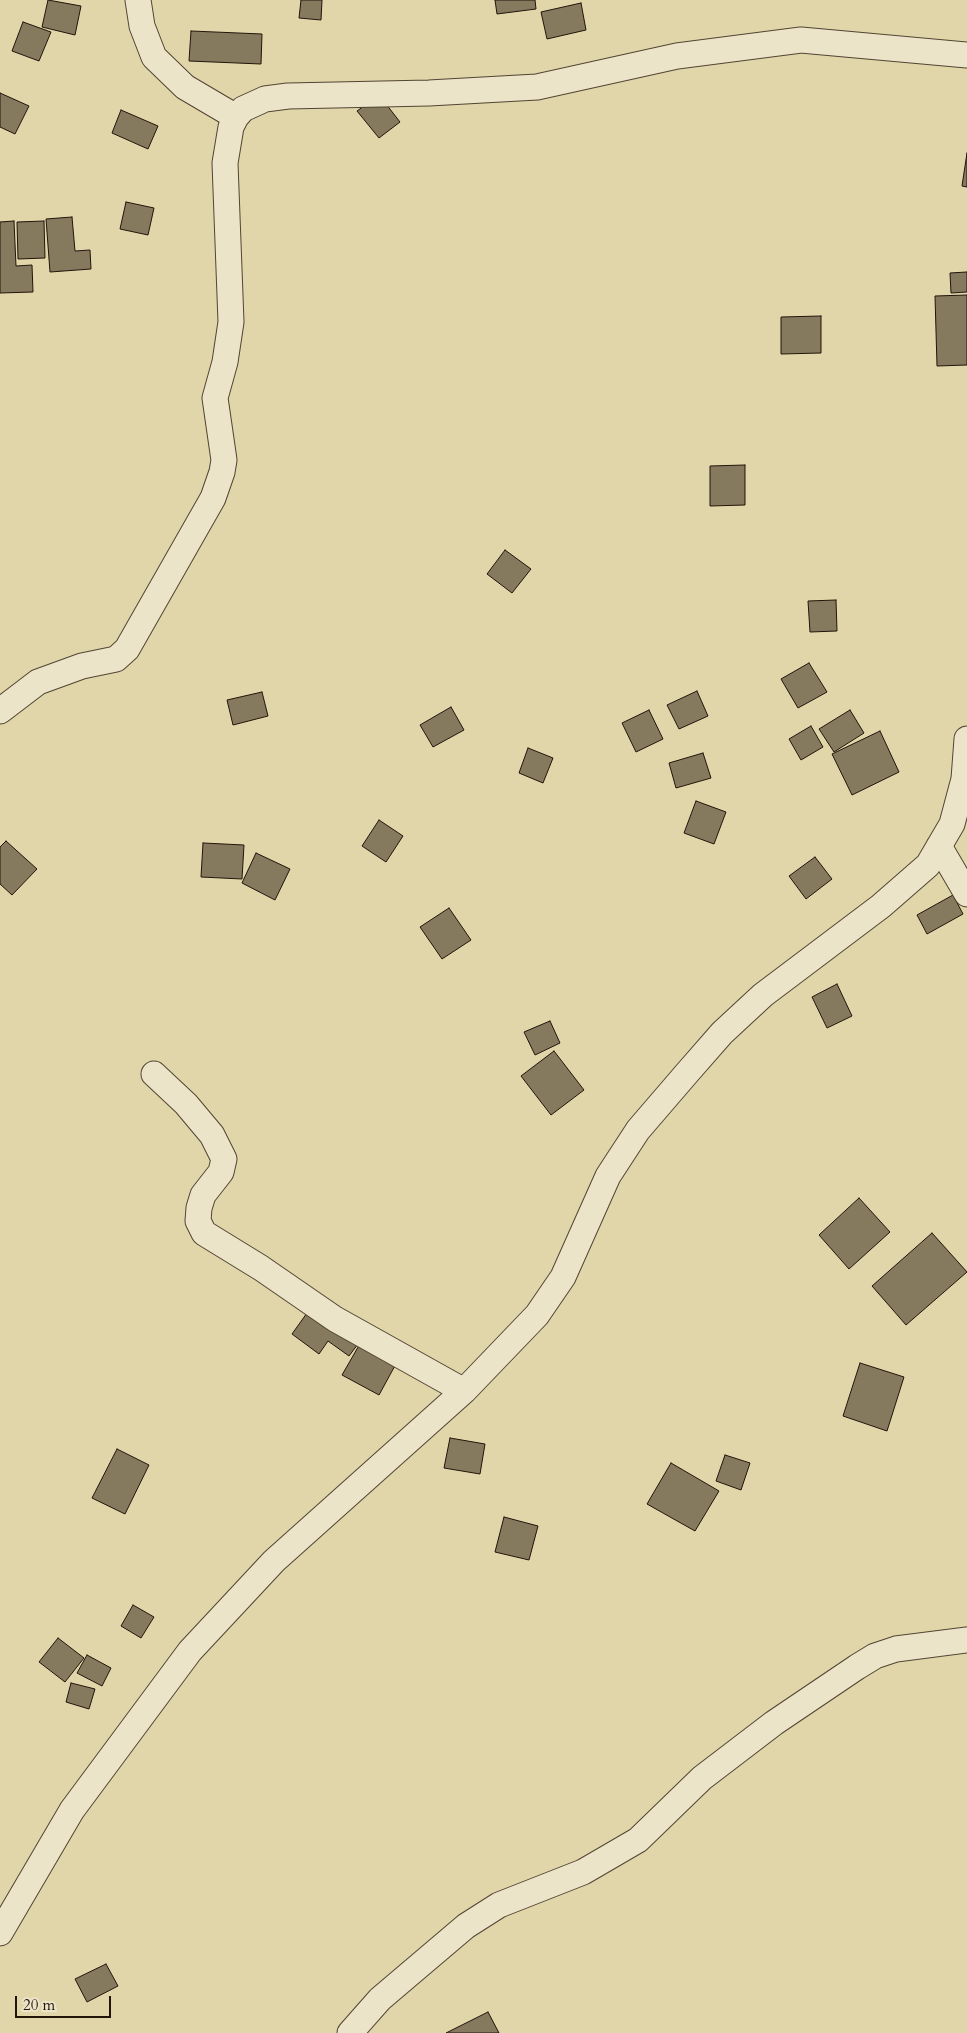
<!DOCTYPE html>
<style>
body{margin:0}
#map{position:relative;width:967px;height:2033px;overflow:hidden;background:#e1d5aa;font-family:Cardo,serif}
canvas{display:block}
.scale{position:absolute;left:15px;top:1996px;width:96px;height:22px;box-sizing:border-box;border:2px solid #21150b;border-top:0;padding-left:6px;font-size:15px;line-height:18px;white-space:nowrap;color:#21150b;-webkit-text-stroke:4px #ece4c8;paint-order:stroke}
</style>
<div id="map">
<canvas width="967" height="2033"></canvas>
<div class="scale">20 m</div>
</div>
<script>
const c = document.querySelector('canvas').getContext('2d');
c.lineJoin = 'round';
function paint(path, color) { c.fillStyle = color; c.fill(path, 'evenodd'); }
const toPath = rows => new Path2D(rows.map(r => 'M' + r).join(''));
function trace(path, color, width, dash) { c.strokeStyle = color; c.lineWidth = width; c.lineCap = dash ? 'butt' : 'round'; c.setLineDash(dash || []); c.stroke(path); }
const building = toPath([
 [48,0,81,6,75,35,42,27,48,0],
 [301,0,322,0,321,20,299,18,301,0],
 [495,0,535,0,536,9,497,14,495,0],
 [581,3,586,30,547,39,541,12,581,3],
 [23,22,51,32,39,61,12,51,23,22],
 [191,31,262,34,261,64,189,61,191,31],
 [0,93,29,106,15,134,0,127,0,93],
 [379,95,400,122,379,138,357,111,379,95],
 [121,110,158,126,148,149,112,133,121,110],
 [967,153,967,187,962,186,967,153],
 [126,202,154,208,148,235,120,229,126,202],
 [72,217,75,251,90,250,91,269,50,272,46,219,72,217],
 [14,221,16,266,32,265,33,292,0,293,0,222,14,221],
 [44,221,45,258,18,259,17,222,44,221],
 [967,272,967,292,951,293,950,273,967,272],
 [967,295,967,365,937,366,935,296,967,295],
 [821,316,821,353,781,354,781,317,821,316],
 [745,465,745,505,710,506,710,466,745,465],
 [505,550,531,569,512,593,487,574,505,550],
 [836,600,837,631,810,632,808,601,836,600],
 [809,663,827,692,798,708,781,679,809,663],
 [697,691,708,716,679,729,667,705,697,691],
 [262,692,268,716,233,725,227,700,262,692],
 [451,707,464,730,433,747,420,725,451,707],
 [649,710,663,739,636,752,622,723,649,710],
 [850,710,864,733,834,752,819,729,850,710],
 [811,726,823,747,801,760,789,739,811,726],
 [880,731,899,772,852,795,832,754,880,731],
 [528,748,553,758,543,783,519,773,528,748],
 [703,753,711,778,676,788,669,763,703,753],
 [696,801,726,812,714,844,684,833,696,801],
 [379,820,403,836,386,862,362,846,379,820],
 [6,841,37,869,12,895,0,884,0,847,6,841],
 [203,843,244,845,242,879,201,877,203,843],
 [256,853,290,869,275,900,242,883,256,853],
 [815,857,832,879,806,899,789,876,815,857],
 [953,895,963,914,927,934,917,915,953,895],
 [449,908,471,940,442,959,420,927,449,908],
 [837,984,852,1016,827,1028,812,997,837,984],
 [550,1021,560,1043,535,1055,524,1032,550,1021],
 [554,1051,584,1090,551,1115,521,1076,554,1051],
 [859,1198,890,1232,849,1269,819,1235,859,1198],
 [932,1233,967,1272,906,1325,872,1286,932,1233],
 [312,1306,361,1340,349,1356,328,1341,319,1354,292,1334,312,1306],
 [361,1342,397,1362,379,1395,342,1375,361,1342],
 [860,1363,904,1377,887,1431,843,1416,860,1363],
 [450,1438,485,1444,480,1474,444,1468,450,1438],
 [117,1449,149,1465,125,1514,92,1498,117,1449],
 [725,1455,750,1463,741,1490,716,1481,725,1455],
 [671,1463,719,1491,695,1531,647,1504,671,1463],
 [504,1517,538,1526,529,1560,495,1552,504,1517],
 [133,1605,154,1617,141,1638,121,1626,133,1605],
 [58,1638,84,1658,65,1682,39,1662,58,1638],
 [87,1655,111,1668,102,1686,77,1673,87,1655],
 [71,1683,95,1689,89,1709,66,1702,71,1683],
 [106,1964,118,1986,87,2002,75,1979,106,1964],
 [488,2012,499,2033,446,2033,488,2012]
]);
paint(building, '#85795e');
trace(building, '#21150b', 1);
const minor = toPath([
 [138,0,142,26,154,57,185,87,236,117],
 [0,711,38,682,82,666,116,659,127,649,213,498,222,472,224,460,215,398,225,362,231,322,225,163,231,127,236,117,243,109,265,99,288,96,429,93,537,87,677,56,801,40,967,55],
 [939,846,967,894],
 [154,1074,186,1104,212,1135,224,1159,221,1172,203,1195,199,1208,198,1221,204,1233,261,1268,335,1319,464,1391],
 [0,1933,72,1810,190,1651,274,1561,464,1391,537,1315,563,1277,608,1176,638,1130,687,1073,722,1033,763,995,881,906,928,865,952,824,964,779,967,739],
 [350,2033,380,1999,466,1926,499,1905,583,1872,638,1840,702,1778,774,1723,857,1667,875,1656,896,1649,967,1640]
]);
trace(minor, '#514533', 27);
trace(minor, '#ece4c8', 25);
</script>
